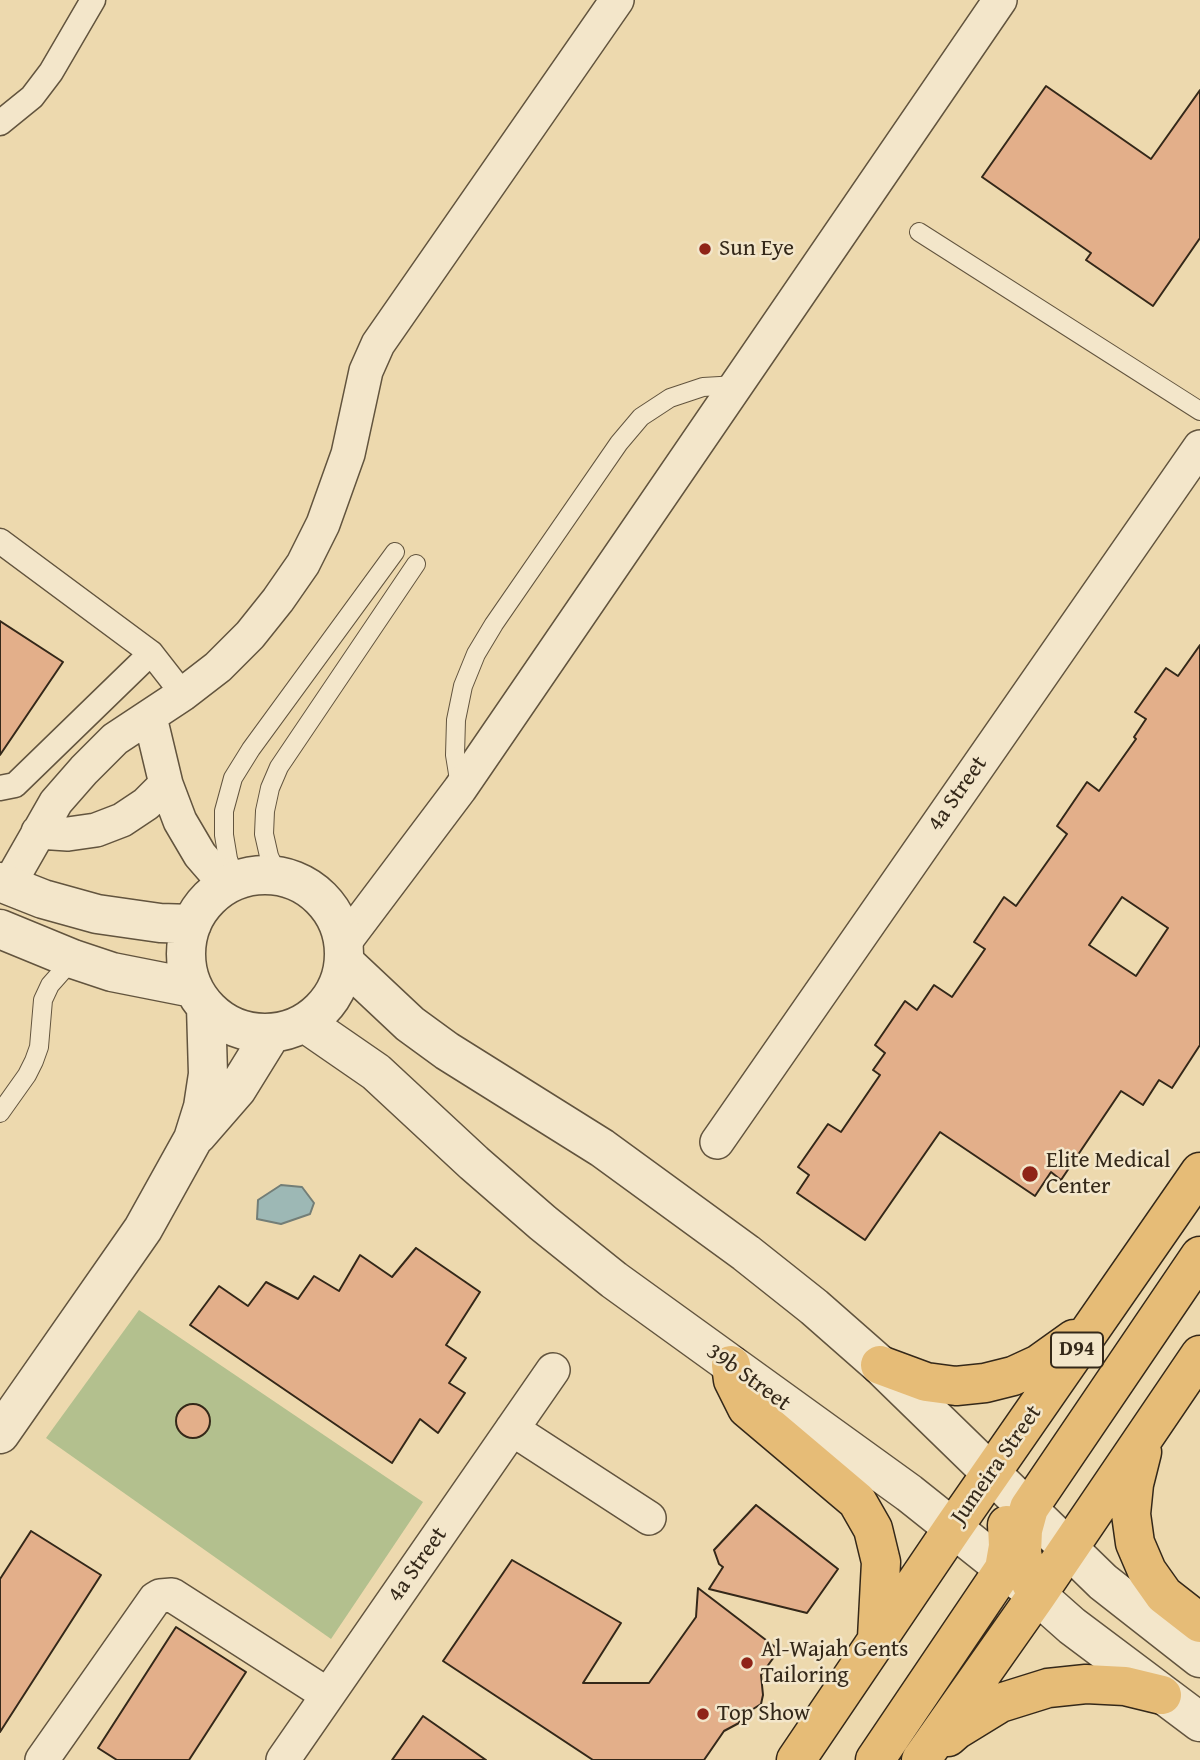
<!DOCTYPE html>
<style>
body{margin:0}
canvas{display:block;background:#edd9ae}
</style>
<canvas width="1200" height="1760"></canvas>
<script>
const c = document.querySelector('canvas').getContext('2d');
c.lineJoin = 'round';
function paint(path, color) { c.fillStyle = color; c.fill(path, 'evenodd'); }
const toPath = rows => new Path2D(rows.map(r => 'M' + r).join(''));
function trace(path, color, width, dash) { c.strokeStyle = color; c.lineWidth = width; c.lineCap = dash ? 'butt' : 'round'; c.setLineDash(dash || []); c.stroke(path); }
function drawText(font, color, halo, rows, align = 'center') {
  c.font = font + ' "Gentium Book Plus",serif'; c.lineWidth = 5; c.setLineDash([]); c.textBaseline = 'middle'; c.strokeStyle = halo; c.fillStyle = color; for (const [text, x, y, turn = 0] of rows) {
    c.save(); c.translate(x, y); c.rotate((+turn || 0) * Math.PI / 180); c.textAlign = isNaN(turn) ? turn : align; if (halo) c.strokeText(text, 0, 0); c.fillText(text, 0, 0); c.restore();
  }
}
paint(toPath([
 [139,1310,423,1502,331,1639,46,1438]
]), '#b3c08e');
const water = toPath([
 [281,1185,302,1187,314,1203,310,1214,281,1224,257,1219,258,1200,281,1185]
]);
paint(water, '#9db8b5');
trace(water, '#737e77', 2);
const building = toPath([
 [1046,86,1151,159,1200,90,1200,238,1153,306,1086,260,1091,253,982,177,1046,86],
 [0,621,63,662,0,755,0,621],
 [1200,645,1200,1045,1172,1088,1159,1080,1143,1105,1121,1091,1061,1180,1051,1172,1035,1196,940,1132,865,1240,797,1193,809,1175,798,1167,828,1124,841,1132,880,1075,873,1070,885,1053,875,1045,905,1001,917,1010,934,985,952,997,985,949,974,942,1004,897,1016,906,1067,834,1057,826,1087,782,1099,791,1136,739,1134,737,1146,719,1135,712,1166,668,1178,676,1200,645],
 [1122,897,1168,928,1136,976,1089,945,1122,897],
 [416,1248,480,1292,446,1345,466,1358,449,1383,465,1393,438,1433,420,1419,392,1463,190,1325,219,1286,248,1306,266,1282,298,1299,314,1276,339,1291,360,1255,392,1277,416,1248],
 '176 1421a17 17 0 1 1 34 0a17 17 0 1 1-34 0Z',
 [756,1505,838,1569,807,1613,709,1589,723,1567,719,1564,714,1550,756,1505],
 [31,1531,101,1575,0,1732,0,1579,31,1531],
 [512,1560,621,1623,583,1683,649,1683,696,1617,698,1588,779,1650,761,1675,763,1695,761,1704,739,1718,739,1723,724,1731,704,1760,593,1760,443,1661,512,1560],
 [176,1627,246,1672,189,1760,117,1760,98,1748,176,1627],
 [423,1716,486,1760,392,1760,423,1716]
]);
paint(building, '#e3af8a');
trace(building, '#342819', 2);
const service = toPath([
 [919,232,1200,411],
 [460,786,455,755,456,720,463,686,476,654,494,624,619,443,641,417,670,398,703,387,737,385],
 [278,876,269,856,264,834,265,811,270,788,279,767,416,564],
 [236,881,228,859,224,835,224,811,233,778,251,749,395,552],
 [0,1113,27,1075,34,1061,39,1047,43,1000,50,985,73,959]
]);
const pedestrian = toPath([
 [0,123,32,97,51,72,93,0],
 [0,541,151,653,183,694],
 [0,788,15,785,151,653]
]);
const minor = toPath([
 [150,717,166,784,180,821,200,855,226,885],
 [38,832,68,834,96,830,122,820,146,804,166,784],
 [8,886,56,802,84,770,115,739,183,694,218,667,250,635,278,600,303,564,323,524,348,454,366,371,378,344,617,0],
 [344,943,460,789,1000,0],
 [717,1142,1200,447],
 [512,1429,649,1518],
 [42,1760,155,1599,160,1596,172,1595,328,1695],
 [283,1760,553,1370]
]);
const tertiary = toPath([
 '186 954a79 79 0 1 1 158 0a79 79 0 1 1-158 0Z',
 [0,882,43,899,97,914,160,923,192,924],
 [0,929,73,959,112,972,193,988],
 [344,962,410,1024,447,1051,602,1148,746,1253,814,1307,880,1365,1103,1582,1200,1658],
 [305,1023,376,1072,474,1163,543,1223,614,1280,909,1493,1037,1595,1072,1626,1200,1722],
 [197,1135,237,1089,271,1034],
 [0,1434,143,1229,193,1139,203,1107,208,1074,206,1007]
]);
const primary = toPath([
 [731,1365,733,1380,747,1408,857,1501,873,1529,881,1562,877,1638],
 [880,1365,926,1382,956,1386,985,1383,1013,1376,1039,1364,1074,1339],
 [1142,1452,1134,1484,1131,1514,1135,1543,1147,1571,1164,1595,1200,1623],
 [1037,1595,1027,1575,1022,1553,1023,1530,1029,1508,1200,1256],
 [948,1737,956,1730,1000,1703,1048,1688,1086,1684,1125,1686,1162,1695],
 [796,1760,953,1528,1200,1172],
 [875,1760,1004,1569,1008,1546,1007,1525],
 [921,1760,1037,1595,1200,1355]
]);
trace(service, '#62543e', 20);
trace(pedestrian, '#62543e', 27);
trace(minor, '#62543e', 36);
trace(tertiary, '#62543e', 41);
trace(primary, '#342819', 41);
trace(service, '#f3e6ca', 18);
trace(pedestrian, '#f3e6ca', 24);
trace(minor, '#f3e6ca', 33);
trace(tertiary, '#f3e6ca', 38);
trace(primary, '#e6bc77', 38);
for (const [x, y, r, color] of [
 [705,249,7,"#8f2418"],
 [1030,1174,9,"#8f2418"],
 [747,1663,7,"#8f2418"],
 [703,1714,7,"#8f2418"]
]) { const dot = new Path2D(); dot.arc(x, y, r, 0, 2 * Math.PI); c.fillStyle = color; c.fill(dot); trace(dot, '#f3e6ca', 2.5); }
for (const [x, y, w] of [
 [1077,1350,52]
]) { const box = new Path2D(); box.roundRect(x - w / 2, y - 17.5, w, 35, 5); c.fillStyle = '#f3e6ca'; c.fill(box); trace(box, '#342819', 2); }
drawText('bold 21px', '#342819', null, [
 ["D94",1077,1350]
]);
drawText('23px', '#342819', '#f3e6ca', [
 ["Sun Eye",719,249],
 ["Elite Medical",1046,1161],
 ["Center",1046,1187],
 ["Al-Wajah Gents",761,1650],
 ["Tailoring",761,1676],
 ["Top Show",717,1714]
], 'left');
drawText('23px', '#342819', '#f3e6ca', [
 ["4a Street",958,794,-55],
 ["39b Street",748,1378,36],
 ["Jumeira Street",997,1465,-55],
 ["4a Street",418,1565,-55]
]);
</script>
